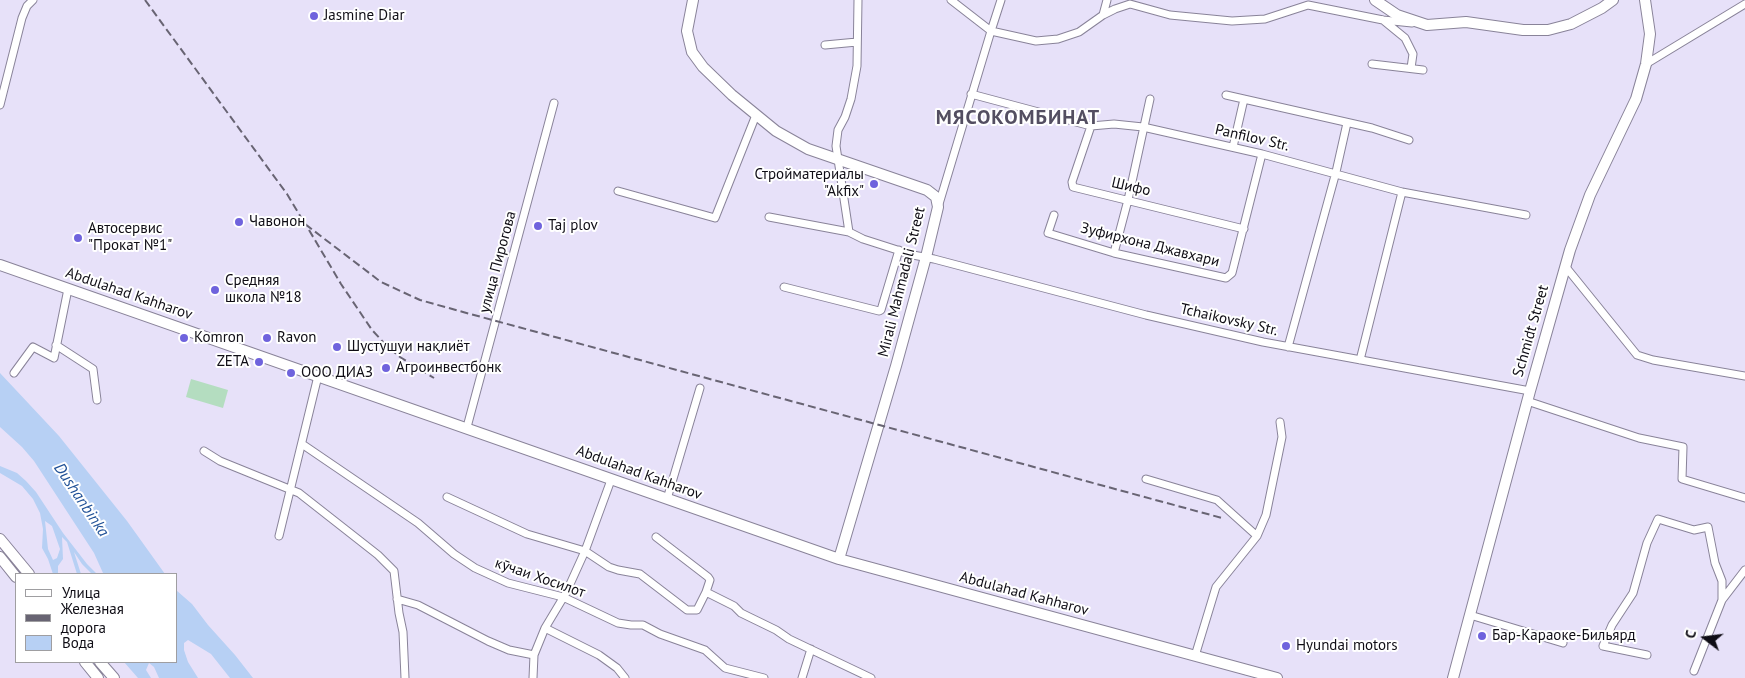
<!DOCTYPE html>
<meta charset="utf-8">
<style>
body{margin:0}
#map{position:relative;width:1745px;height:678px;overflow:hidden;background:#e7e1f9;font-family:"PT Sans",sans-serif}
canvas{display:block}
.legend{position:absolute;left:15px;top:573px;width:162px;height:90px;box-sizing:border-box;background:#fff;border:1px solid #9f9ea1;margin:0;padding:6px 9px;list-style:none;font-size:15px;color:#0f0d15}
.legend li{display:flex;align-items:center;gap:10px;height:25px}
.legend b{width:25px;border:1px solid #9f9ea1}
.north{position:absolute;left:1680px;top:613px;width:50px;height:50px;-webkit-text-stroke:4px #fff;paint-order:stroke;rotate:285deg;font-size:14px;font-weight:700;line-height:20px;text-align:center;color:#0f0d15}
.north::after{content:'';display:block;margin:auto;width:18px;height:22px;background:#0f0d15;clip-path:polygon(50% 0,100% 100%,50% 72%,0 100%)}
</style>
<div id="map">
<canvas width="1745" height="678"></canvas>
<ul class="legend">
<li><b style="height:6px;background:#fff"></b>Улица</li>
<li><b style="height:6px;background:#686473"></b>Железная дорога</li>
<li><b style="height:14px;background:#b7d0f4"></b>Вода</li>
</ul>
<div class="north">С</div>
</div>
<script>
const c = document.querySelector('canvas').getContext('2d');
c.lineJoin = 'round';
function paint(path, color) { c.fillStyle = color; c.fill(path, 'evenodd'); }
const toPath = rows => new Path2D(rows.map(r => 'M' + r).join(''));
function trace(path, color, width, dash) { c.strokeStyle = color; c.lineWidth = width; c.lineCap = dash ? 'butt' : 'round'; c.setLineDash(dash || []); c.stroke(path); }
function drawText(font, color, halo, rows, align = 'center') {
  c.font = font + ' "PT Sans",sans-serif'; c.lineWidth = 4; c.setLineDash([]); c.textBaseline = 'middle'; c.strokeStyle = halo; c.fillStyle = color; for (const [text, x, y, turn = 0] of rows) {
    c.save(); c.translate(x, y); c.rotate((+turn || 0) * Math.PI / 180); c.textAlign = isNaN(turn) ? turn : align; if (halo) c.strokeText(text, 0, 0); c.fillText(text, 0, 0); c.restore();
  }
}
paint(toPath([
 [191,379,228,390,223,408,186,397]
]), '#b4ddc0');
paint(toPath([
 [0,373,59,436,127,521,165,574,92,574,82,564,74,552,81,574,77,574,67,542,62,537,63,559,58,566,58,574,53,574,48,559,42,548,43,529,40,513,33,499,22,486,0,473,0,466,17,473,26,481,36,492,63,533,87,564,96,573,103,573,94,553,34,461,22,447,0,427],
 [45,521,52,526,60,549,57,558,53,560,48,549],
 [176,590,192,604,208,625,235,655,253,678,230,678,211,654,188,640,184,643,184,650,188,662,198,678,159,678,154,667,149,663,146,670,151,678,138,678,124,662,176,662]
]), '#b7d0f4');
const street = toPath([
 [858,0,857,66,851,99,845,117,838,130,836,146,849,232,863,239,913,255,934,259,1146,315,1263,342,1530,391],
 [1001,0,991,31,1036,41,1058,39,1079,32,1103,15,1115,9,1130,4,1170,15,1232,21,1265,19,1308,5,1383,20,1412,23],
 [1103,15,1107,0],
 [1383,20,1405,38,1413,54,1411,68],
 [825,45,857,42],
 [1372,64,1423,70],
 [1646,64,1745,4],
 [971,94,1091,126,1114,124,1143,127,1262,154,1402,192,1526,215],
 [1226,95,1372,128,1409,140],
 [0,105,22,18,27,6,33,0],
 [1091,126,1072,182,1073,187,1244,229],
 [1233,147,1244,99],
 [618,191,715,218,756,115],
 [939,204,991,31,951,0],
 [1054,215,1048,233,1114,253,1226,278,1232,273,1262,154],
 [769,217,849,232],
 [1114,253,1128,200,1150,99],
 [1565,266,1637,355,1653,360,1745,376],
 [784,287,879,311,881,310,899,250],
 [56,345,93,369,97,400],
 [1288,347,1336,172,1347,123],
 [1360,360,1402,192],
 [14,373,33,347,54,358,68,289],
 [1527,401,1639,438,1683,447,1682,479,1745,498],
 [467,427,554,103],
 [302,444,418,523,454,554,475,568,508,583,563,597,618,623,631,625,643,625,660,634,705,650,725,668,764,678],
 [204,451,220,461,299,493,378,555,394,571,399,613,403,632,405,678],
 [1146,479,1217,500,1257,536],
 [447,497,527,534,585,551,609,567,618,570,640,574,687,610,697,610,706,592],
 [667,499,700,388],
 [279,536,318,376],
 [656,537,708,577,710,580,706,592,734,606,741,613,776,630,789,639,871,678],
 [397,599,418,605,488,641,509,650,534,655],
 [1470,615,1563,643],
 [545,628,599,655,617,668,625,678],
 [1647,655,1603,646,1612,625,1633,593,1647,543,1658,519,1694,530,1708,527,1715,563,1722,581,1722,600],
 [1195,656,1216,587,1257,536,1266,515,1282,437,1280,422],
 [1694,671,1722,600,1745,570],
 [533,678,534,655,545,628,566,593,585,551,611,480],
 [802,678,811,649]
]);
const secondary = toPath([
 [693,0,687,31,692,52,703,67,732,95,776,131,808,149,927,190,936,197,938,207,926,257,896,366,839,559],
 [1375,0,1397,15,1427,25,1466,22,1523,30,1548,30,1571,24,1602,8,1613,0],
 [0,265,839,559,1277,678],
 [0,539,29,574],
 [0,557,16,577],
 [85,662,98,678],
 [100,662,114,678],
 [1453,678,1530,391,1570,250,1590,195,1636,99,1646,64,1650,34,1645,0]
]);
trace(street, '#898399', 9);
trace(secondary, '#898399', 12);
trace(street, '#fff', 7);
trace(secondary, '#fff', 10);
trace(toPath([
 [145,0,287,194,305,224,381,282,420,300,463,312,1222,518],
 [309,230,341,284,372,330,386,345,400,357,434,378]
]), '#686473', 2, [8, 4]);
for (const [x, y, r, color] of [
 [314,16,5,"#6f63dd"],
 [874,184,5,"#6f63dd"],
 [239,222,5,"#6f63dd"],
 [538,226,5,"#6f63dd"],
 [78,238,5,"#6f63dd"],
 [215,290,5,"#6f63dd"],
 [184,338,5,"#6f63dd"],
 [267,338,5,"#6f63dd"],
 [337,347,5,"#6f63dd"],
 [259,362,5,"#6f63dd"],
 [386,368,5,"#6f63dd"],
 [291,373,5,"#6f63dd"],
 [1482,636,5,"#6f63dd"],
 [1286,646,5,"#6f63dd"]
]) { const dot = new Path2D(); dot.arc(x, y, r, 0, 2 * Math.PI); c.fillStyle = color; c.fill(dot); trace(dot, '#fff', 2); }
drawText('15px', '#0f0d15', '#fff', [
 ["Jasmine Diar",324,16],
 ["Стройматериалы",864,175,"right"],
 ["\"Akfix\"",864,192,"right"],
 ["Чавонон",249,222],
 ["Taj plov",548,226],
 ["Автосервис",88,229],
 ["\"Прокат №1\"",88,246],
 ["Средняя",225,281],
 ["школа №18",225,298],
 ["Komron",194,338],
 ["Ravon",277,338],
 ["Шустушуи нақлиёт",347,347],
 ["ZETA",249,362,"right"],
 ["Агроинвестбонк",396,368],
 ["ООО ДИАЗ",301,373],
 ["Бар-Караоке-Бильярд",1492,636],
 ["Hyundai motors",1296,646]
], 'left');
drawText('15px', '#0f0d15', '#fff', [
 ["Panfilov Str.",1252,138,13],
 ["Шифо",1131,187,13],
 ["Зуфирхона Джавхари",1150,245,14],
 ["улица Пирогова",498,262,-75],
 ["Mirali Mahmadali Street",902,282,-76],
 ["Abdulahad Kahharov",129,294,19],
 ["Tchaikovsky Str.",1229,320,13],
 ["Schmidt Street",1531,331,-74],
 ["Abdulahad Kahharov",639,473,20],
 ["кӯчаи Хосилот",540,578,19],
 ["Abdulahad Kahharov",1024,594,15]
]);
drawText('italic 16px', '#205197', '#fff', [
 ["Dushanbinka",81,500,56]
]);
c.letterSpacing = '1px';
drawText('bold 20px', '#534e61', '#fff', [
 ["МЯСОКОМБИНАТ",1018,118]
]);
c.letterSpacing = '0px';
</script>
